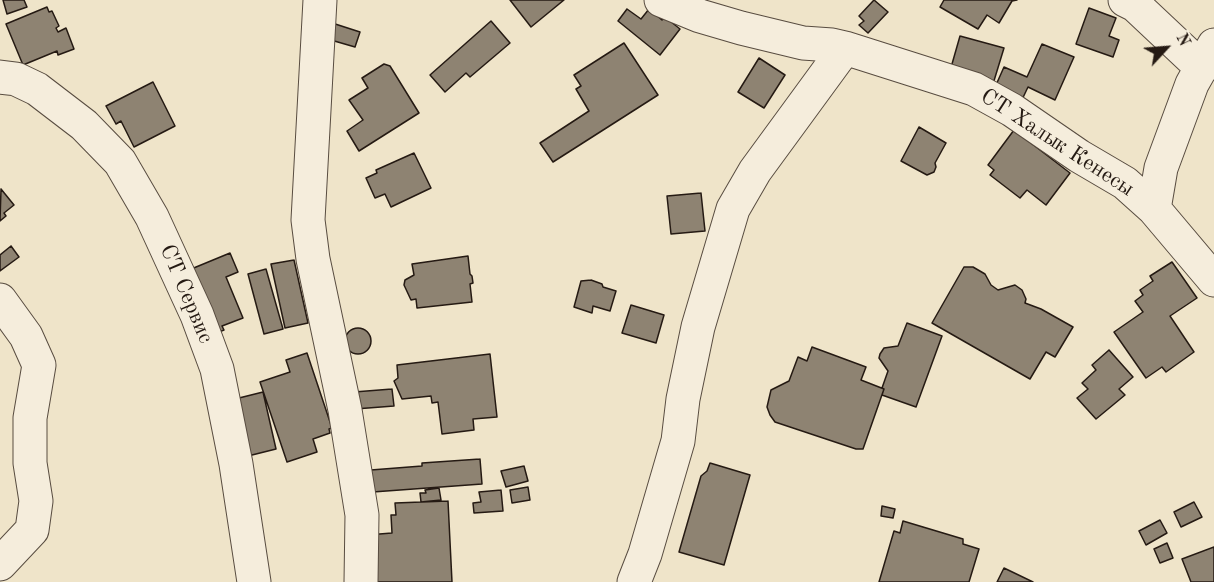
<!DOCTYPE html>
<meta charset="utf-8">
<style>
body{margin:0}
#map{position:relative;width:1214px;height:582px;overflow:hidden;background:#efe4c9;font-family:"Old Standard TT",serif}
canvas{display:block}
.north{position:absolute;left:1136px;top:18px;width:60px;height:60px;-webkit-text-stroke:4px #f5eddc;paint-order:stroke;rotate:64deg;font-size:16px;font-weight:700;line-height:24px;text-align:center;color:#251a13}
.north::after{content:'';display:block;margin:auto;width:21px;height:27px;background:#251a13;clip-path:polygon(50% 0,100% 100%,50% 72%,0 100%)}
</style>
<div id="map">
<canvas width="1214" height="582"></canvas>
<div class="north">N</div>
</div>
<script>
const c = document.querySelector('canvas').getContext('2d');
c.lineJoin = 'round';
function paint(path, color) { c.fillStyle = color; c.fill(path, 'evenodd'); }
const toPath = rows => new Path2D(rows.map(r => 'M' + r).join(''));
function trace(path, color, width, dash) { c.strokeStyle = color; c.lineWidth = width; c.lineCap = dash ? 'butt' : 'round'; c.setLineDash(dash || []); c.stroke(path); }
function drawText(font, color, halo, rows, align = 'center') {
  c.font = font + ' "Old Standard TT",serif'; c.lineWidth = 5; c.setLineDash([]); c.textBaseline = 'middle'; c.strokeStyle = halo; c.fillStyle = color; for (const [text, x, y, turn = 0] of rows) {
    c.save(); c.translate(x, y); c.rotate((+turn || 0) * Math.PI / 180); c.textAlign = isNaN(turn) ? turn : align; if (halo) c.strokeText(text, 0, 0); c.fillText(text, 0, 0); c.restore();
  }
}
const building = toPath([
 [3,0,24,0,27,7,7,14,3,0],
 [510,0,564,0,531,27,510,0],
 [874,0,888,12,868,33,859,25,864,21,859,16,874,0],
 [944,0,1017,0,1012,1,999,23,987,15,978,29,940,7,944,0],
 [47,7,49,12,52,11,59,26,56,28,58,32,66,28,74,49,58,55,57,51,23,65,6,24,47,7],
 [1089,8,1116,18,1109,36,1119,40,1113,57,1076,44,1089,8],
 [627,9,641,19,649,9,662,20,665,17,680,29,660,55,618,21,627,9],
 [491,21,510,43,470,77,466,73,445,92,430,75,491,21],
 [329,22,360,32,355,47,324,38,329,22],
 [960,36,1004,48,993,84,950,71,960,36],
 [624,43,658,95,553,162,540,143,589,111,576,89,581,86,574,75,624,43],
 [1042,44,1074,57,1055,100,1028,87,1019,106,992,94,1004,67,1027,77,1042,44],
 [759,58,785,75,764,108,738,92,759,58],
 [384,64,390,66,419,113,359,151,347,131,363,120,349,100,368,88,362,78,384,64],
 [153,82,175,126,134,147,121,121,116,124,106,106,153,82],
 [919,127,946,143,935,163,936,167,934,172,927,175,901,161,919,127],
 [1014,130,1070,173,1046,205,1027,190,1020,198,990,175,994,170,988,165,1014,130],
 [414,153,431,188,391,207,385,194,375,198,366,178,377,173,376,170,414,153],
 [1,189,14,205,4,213,6,216,0,221,1,189],
 [701,193,705,231,671,234,667,196,701,193],
 [11,246,19,257,0,271,0,255,11,246],
 [230,253,238,272,226,277,243,318,222,326,224,330,211,335,184,272,230,253],
 [468,256,470,274,472,276,473,283,470,284,472,302,417,308,416,299,411,300,404,285,405,280,414,275,412,264,468,256],
 [294,260,308,323,285,328,271,264,294,260],
 [1172,262,1197,298,1170,316,1194,352,1166,372,1162,367,1146,378,1114,332,1143,312,1135,301,1143,295,1140,290,1153,281,1150,276,1172,262],
 [964,267,973,267,985,274,991,285,998,290,1015,285,1022,290,1026,299,1025,303,1041,309,1073,327,1055,357,1046,352,1030,379,932,323,964,267],
 [266,269,283,329,264,334,248,274,266,269],
 [591,280,602,284,603,287,616,291,610,311,593,306,592,313,574,307,581,281,591,280],
 [631,305,664,315,656,343,622,333,631,305],
 [907,323,942,336,916,407,882,395,884,389,882,388,888,371,879,358,880,354,884,348,898,346,907,323],
 '345 341a13 13 0 1 1 26 0a13 13 0 1 1-26 0Z',
 [812,347,866,367,861,380,884,389,863,449,856,449,775,422,770,415,767,407,771,390,789,381,798,357,807,361,812,347],
 [1109,350,1133,377,1119,389,1125,395,1096,419,1077,398,1088,389,1082,383,1096,370,1092,365,1109,350],
 [307,353,332,428,329,429,330,433,313,439,317,452,287,462,260,382,290,372,286,360,307,353],
 [490,354,497,417,473,419,474,430,442,434,438,402,432,403,431,396,402,399,394,381,398,378,397,365,490,354],
 [392,389,394,406,355,409,354,392,392,389],
 [263,392,276,449,244,457,231,400,263,392],
 [480,459,482,484,359,493,358,471,422,466,422,463,480,459],
 [710,463,750,475,724,565,679,552,701,476,707,471,710,463],
 [524,466,528,481,506,487,501,471,524,466],
 [528,487,530,500,512,503,510,490,528,487],
 [439,488,441,500,421,502,420,493,426,493,425,490,439,488],
 [501,490,503,511,474,513,473,503,481,502,479,492,501,490],
 [448,501,452,582,370,582,367,535,392,533,391,515,396,515,395,503,448,501],
 [1194,502,1202,517,1181,527,1174,512,1194,502],
 [882,506,895,509,893,518,881,516,882,506],
 [1160,520,1167,533,1146,545,1139,531,1160,520],
 [903,521,963,539,963,544,979,549,969,582,879,582,894,531,900,533,903,521],
 [1167,543,1173,558,1160,563,1154,549,1167,543],
 [1214,547,1214,582,1191,582,1182,559,1214,547],
 [1004,568,1033,582,997,582,1004,568]
]);
paint(building, '#8e8372');
trace(building, '#251a13', 1.5);
const minor = toPath([
 [320,0,308,220,313,259,345,410,362,515,361,582],
 [661,0,700,16,741,28,803,43,832,45,845,48,974,89,1012,110,1079,156,1125,183,1154,209,1214,280],
 [1125,0,1135,5,1202,68],
 [0,77,16,79,37,89,84,125,120,162,152,217,197,315,217,369,236,464,254,582],
 [1154,209,1161,168,1192,84,1214,45],
 [0,300,26,336,39,365,30,418,30,463,36,501,32,530,0,564],
 [634,582,645,554,678,441,683,399,698,327,733,209,755,171,845,48]
]);
trace(minor, '#584c40', 35);
trace(minor, '#f5eddc', 33);
drawText('22px', '#251a13', '#f5eddc', [
 ["СТ Халык Кенесы",1057,143,33],
 ["СТ Сервис",186,294,67]
]);
</script>
